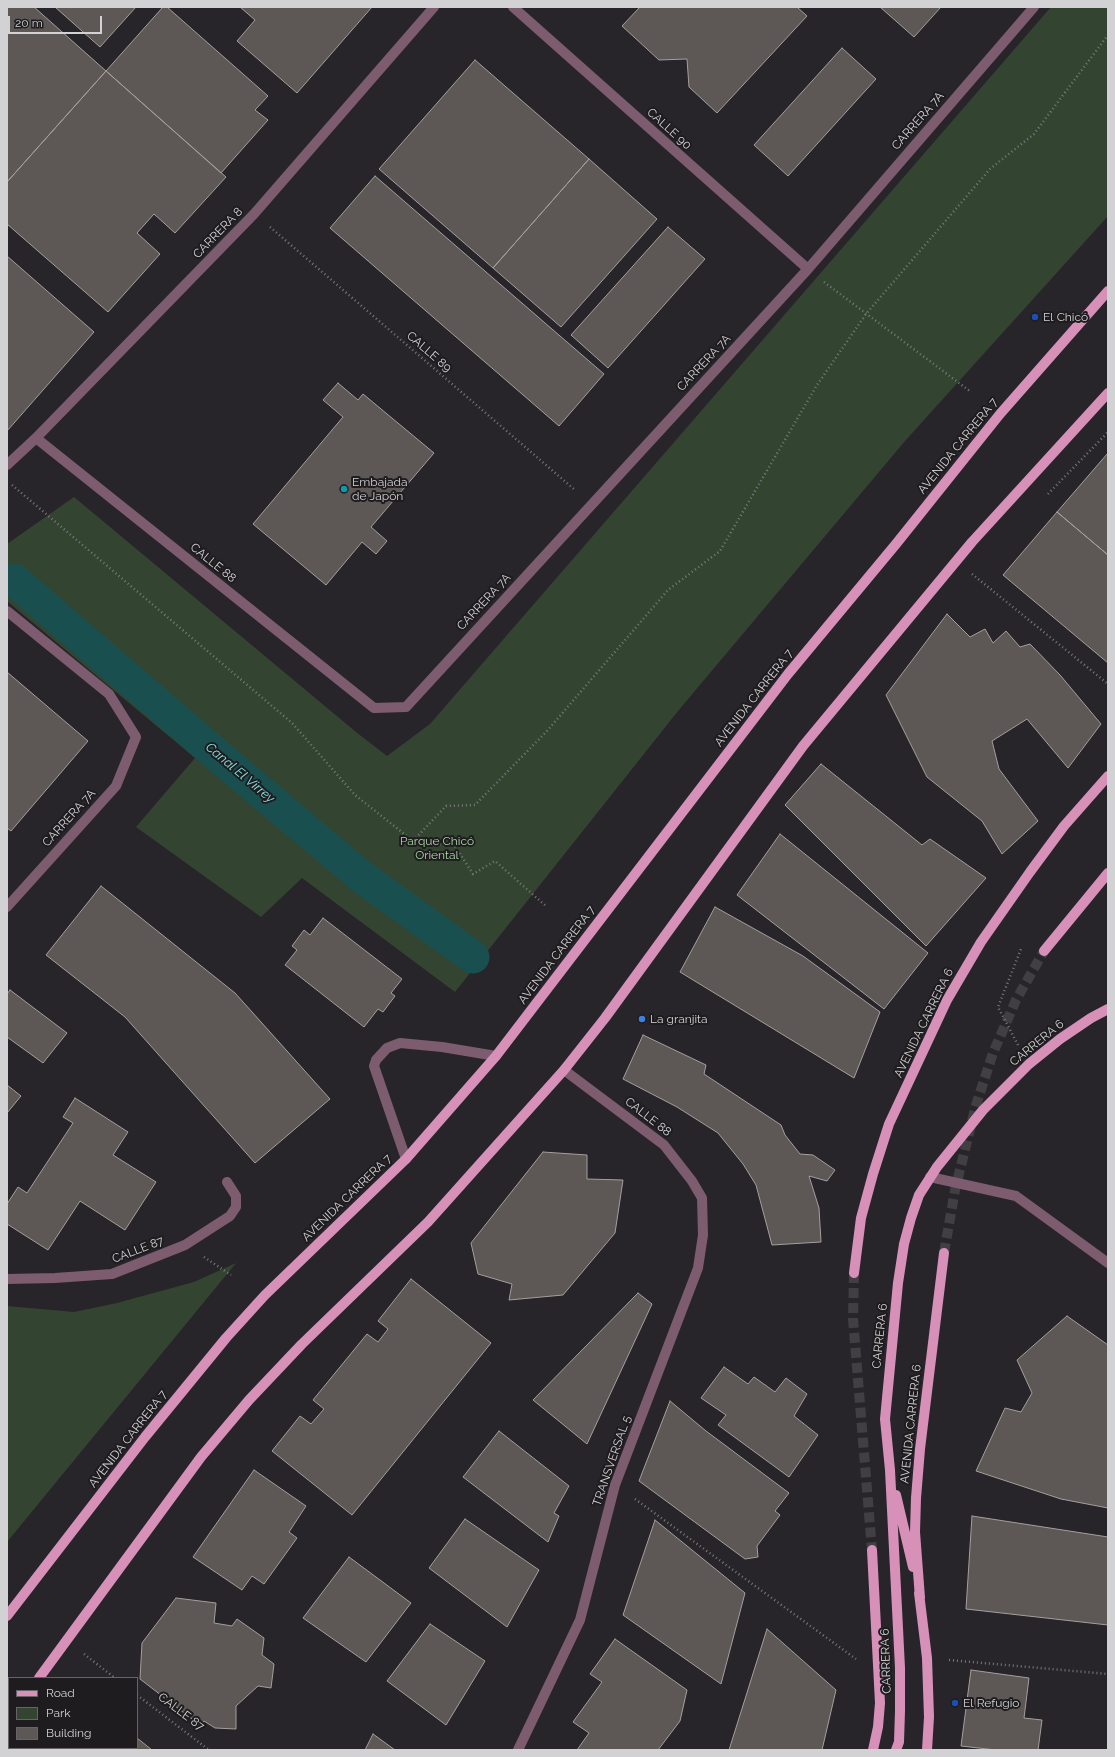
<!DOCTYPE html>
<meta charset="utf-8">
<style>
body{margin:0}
#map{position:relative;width:1115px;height:1757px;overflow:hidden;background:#272529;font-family:Raleway,sans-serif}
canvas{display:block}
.frame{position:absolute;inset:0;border:8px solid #d2d1d3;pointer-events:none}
.legend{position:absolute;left:8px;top:1677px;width:130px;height:72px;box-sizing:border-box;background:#1e1c1f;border:1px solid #666467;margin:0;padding:5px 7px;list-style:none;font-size:12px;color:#d2d1d3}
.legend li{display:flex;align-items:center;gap:8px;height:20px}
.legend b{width:20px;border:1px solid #666467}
.scale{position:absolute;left:8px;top:16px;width:94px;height:18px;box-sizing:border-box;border:2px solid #d2d1d3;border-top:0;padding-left:5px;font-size:12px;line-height:14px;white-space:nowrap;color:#d2d1d3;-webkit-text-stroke:3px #1e1c1f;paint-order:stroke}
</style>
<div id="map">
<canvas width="1115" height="1757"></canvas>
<div class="frame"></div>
<ul class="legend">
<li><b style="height:5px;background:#d791b9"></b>Road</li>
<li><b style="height:11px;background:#334531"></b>Park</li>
<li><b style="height:11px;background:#5d5856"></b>Building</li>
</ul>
<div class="scale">20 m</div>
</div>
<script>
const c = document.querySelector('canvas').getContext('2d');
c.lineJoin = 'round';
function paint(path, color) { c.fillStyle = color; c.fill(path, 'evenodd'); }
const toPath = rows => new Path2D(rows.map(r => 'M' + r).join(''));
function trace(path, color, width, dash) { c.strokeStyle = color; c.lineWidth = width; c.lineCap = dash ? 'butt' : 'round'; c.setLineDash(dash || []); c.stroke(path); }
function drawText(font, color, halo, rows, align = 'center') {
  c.font = font + ' Raleway,sans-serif'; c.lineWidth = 4; c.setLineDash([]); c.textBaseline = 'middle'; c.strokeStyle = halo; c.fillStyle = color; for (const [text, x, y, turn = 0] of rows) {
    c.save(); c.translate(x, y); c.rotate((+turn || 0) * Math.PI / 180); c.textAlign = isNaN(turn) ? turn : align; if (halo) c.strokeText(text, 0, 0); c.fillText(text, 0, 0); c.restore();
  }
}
paint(toPath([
 [1051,7,1108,7,1108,216,905,441,678,711,455,992,302,878,261,917,136,827,195,758,7,601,7,544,74,497,356,732,387,756,430,724],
 [236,1263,7,1542,7,1306,74,1312,117,1303,194,1282]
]), '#334531');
trace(toPath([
 [14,580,223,760,362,877,473,957]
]), '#1a4f50', 33);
const building = toPath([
 [7,7,34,7,106,71,7,182,7,7],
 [55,7,136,7,100,47,55,7],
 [163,7,167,7,268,96,255,110,268,120,221,173,106,71,163,7],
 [240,7,372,7,297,93,237,41,255,20,240,7],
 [640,7,797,7,807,16,717,113,689,87,687,59,659,60,622,26,640,7],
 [880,7,941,7,914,37,880,7],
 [842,48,876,79,788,176,754,145,842,48],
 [475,60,589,159,493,268,379,169,475,60],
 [106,71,226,177,175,233,154,214,137,233,160,254,108,312,7,224,7,182,106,71],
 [589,159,657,219,561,327,493,268,589,159],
 [375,176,604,374,559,426,330,228,375,176],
 [668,227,705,259,608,368,571,335,668,227],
 [7,256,94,332,7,431,7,256],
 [338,383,358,400,363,394,434,453,371,527,387,541,376,554,362,542,326,585,253,524,343,417,323,400,338,383],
 [1108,453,1108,555,1057,512,1108,453],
 [1057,512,1108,555,1108,663,1003,575,1057,512],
 [947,614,970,637,985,629,993,643,1006,631,1020,647,1030,644,1060,675,1101,724,1068,768,1027,719,992,741,999,769,1038,821,1002,854,982,821,927,777,886,695,947,614],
 [7,672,88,741,11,831,7,828,7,672],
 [821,764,922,845,930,839,986,878,926,946,785,805,821,764],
 [780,834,928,953,884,1009,737,895,780,834],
 [101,886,235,993,330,1099,255,1163,125,1017,46,955,101,886],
 [715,907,803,956,880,1012,854,1078,680,972,715,907],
 [323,918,402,979,391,993,395,996,383,1012,378,1009,364,1027,285,965,297,950,292,946,304,930,310,935,323,918],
 [10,990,67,1033,43,1063,7,1037,7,994,10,990],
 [643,1035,706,1065,704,1074,781,1125,785,1135,800,1154,813,1155,835,1170,827,1181,809,1176,819,1208,821,1242,772,1245,756,1185,743,1164,718,1133,677,1107,623,1079,643,1035],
 [7,1085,21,1096,7,1113,7,1085],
 [75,1098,128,1132,113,1155,156,1182,125,1230,80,1201,48,1250,7,1224,7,1204,18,1187,27,1193,73,1123,63,1117,75,1098],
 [543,1152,587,1155,587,1179,623,1180,615,1233,563,1295,509,1300,512,1284,478,1274,471,1243,543,1152],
 [411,1279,491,1343,352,1515,272,1451,300,1416,311,1424,324,1409,313,1400,367,1334,378,1342,388,1329,378,1321,411,1279],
 [638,1293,652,1304,587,1444,533,1400,638,1293],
 [1067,1316,1108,1345,1108,1508,1061,1499,976,1471,1005,1408,1021,1412,1032,1393,1017,1360,1067,1316],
 [724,1367,748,1384,754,1377,775,1392,786,1378,807,1394,794,1416,818,1435,789,1477,718,1425,726,1415,701,1398,724,1367],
 [670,1401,706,1431,789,1493,775,1511,780,1515,757,1546,758,1557,745,1559,639,1481,670,1401],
 [499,1431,569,1486,554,1513,559,1516,548,1542,463,1477,499,1431],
 [254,1470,306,1506,289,1532,297,1538,264,1584,252,1576,242,1590,193,1557,254,1470],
 [972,1516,1108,1537,1108,1625,966,1609,972,1516],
 [465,1519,539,1570,507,1627,429,1568,465,1519],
 [655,1520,745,1593,721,1684,623,1615,655,1520],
 [349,1557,411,1603,366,1662,303,1618,349,1557],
 [176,1598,216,1603,214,1623,232,1626,237,1619,264,1638,262,1655,274,1664,271,1688,258,1686,236,1706,236,1729,215,1728,204,1721,201,1726,140,1679,142,1643,176,1598],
 [430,1624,485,1661,446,1725,387,1681,430,1624],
 [767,1629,836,1690,822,1750,729,1750,767,1629],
 [615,1639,687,1690,680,1721,658,1750,577,1750,589,1733,573,1722,602,1682,590,1674,615,1639],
 [971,1670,1029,1678,1024,1718,1042,1720,1038,1750,996,1750,961,1746,971,1670],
 [373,1734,395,1750,365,1750,373,1734],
 [137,1738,152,1750,53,1750,54,1748,137,1748,137,1738]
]);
paint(building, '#5d5856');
trace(building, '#a59f9d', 1);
trace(toPath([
 [944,1253,955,1190,976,1105,993,1053,1016,1000,1044,951],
 [854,1273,853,1319,872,1550]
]), '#413f42', 10, [10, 5]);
trace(toPath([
 [270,227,575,490],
 [824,282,971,392],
 [12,485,292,723,355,795,413,841,455,846,473,874,495,861,547,907],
 [1048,494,1108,432],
 [972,574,1108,684],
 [413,841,446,806,475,805,547,731,668,590,720,551,817,385,866,314,990,169,1034,134,1108,35],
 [1018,1045,998,1007,1021,949],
 [204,1257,231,1275],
 [635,1499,856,1659],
 [84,1654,115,1678],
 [949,1660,1108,1674],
 [137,1695,209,1750]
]), '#7b797c', 2.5, [1, 3]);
trace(toPath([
 [513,7,808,269],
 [36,438,374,708,406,707,808,269,1034,7],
 [7,465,36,438,254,214,434,7],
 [7,611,109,694,136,737,116,786,7,907],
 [406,1159,374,1066,376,1060,387,1048,400,1043,442,1047,496,1056],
 [930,1177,1016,1196,1108,1263],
 [7,1279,55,1278,112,1274,185,1245,230,1216,236,1207,236,1196,227,1182],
 [518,1750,580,1620,615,1485,698,1268,703,1235,702,1198,692,1181,664,1145,564,1070]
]), '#7e5c6f', 10);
trace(toPath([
 [1044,951,1108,873],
 [854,1273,861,1218,873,1174,889,1124,947,1000,981,942,1030,872,1064,826,1108,776],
 [896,1495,913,1567],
 [872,1550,880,1703,878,1727,873,1750],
 [919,1593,927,1658,929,1717,927,1750],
 [920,1598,915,1532,916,1498,920,1449,944,1253],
 [7,1616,145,1437,226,1338,265,1295,406,1159,496,1056,788,674,896,544,1000,414,1108,291],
 [39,1678,201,1457,249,1400,302,1344,428,1222,564,1070,605,1018,803,746,972,542,1108,393],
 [7,1721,9,1718],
 [896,1750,899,1742,900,1711,900,1668,890,1470,885,1419,898,1283,904,1244,911,1218,919,1195,937,1167,983,1110,1029,1064,1060,1039,1091,1018,1108,1009]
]), '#d791b9', 10);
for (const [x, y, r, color] of [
 [1035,317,4,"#1a4fb4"],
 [344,489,4,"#0f9aa8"],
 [642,1019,4,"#3f7fe0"],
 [955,1703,4,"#1a4fb4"]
]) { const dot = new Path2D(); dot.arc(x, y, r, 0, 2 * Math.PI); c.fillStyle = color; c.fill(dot); trace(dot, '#1e1c1f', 1.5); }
drawText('12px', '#d2d1d3', '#1e1c1f', [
 ["CARRERA 7A",918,121,-49],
 ["CALLE 90",669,129,42],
 ["CARRERA 8",218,233,-46],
 ["CALLE 89",429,352,41],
 ["CARRERA 7A",704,363,-47],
 ["AVENIDA CARRERA 7",958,446,-51],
 ["CALLE 88",213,563,39],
 ["CARRERA 7A",484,602,-47],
 ["AVENIDA CARRERA 7",754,698,-52],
 ["CARRERA 7A",69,818,-48],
 ["AVENIDA CARRERA 7",557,955,-53],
 ["AVENIDA CARRERA 6",924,1023,-64],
 ["CARRERA 6",1037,1043,-39],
 ["CALLE 88",648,1117,38],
 ["AVENIDA CARRERA 7",347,1198,-44],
 ["CALLE 87",138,1250,-21],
 ["CARRERA 6",880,1336,-84],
 ["AVENIDA CARRERA 6",911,1424,-84],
 ["AVENIDA CARRERA 7",128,1439,-52],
 ["TRANSVERSAL 5",612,1461,-71],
 ["CARRERA 6",886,1661,-92],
 ["CALLE 87",181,1712,37]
]);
drawText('12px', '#d2d1d3', '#1e1c1f', [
 ["El Chicó",1043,317],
 ["Embajada",352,482],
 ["de Japón",352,496],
 ["La granjita",650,1019],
 ["El Refugio",963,1703]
], 'left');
drawText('12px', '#aad8a5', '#1e1c1f', [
 ["Parque Chicó",437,841],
 ["Oriental",437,855]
]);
drawText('italic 13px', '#89e1e2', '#1e1c1f', [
 ["Canal El Virrey",240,773,40]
]);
</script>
